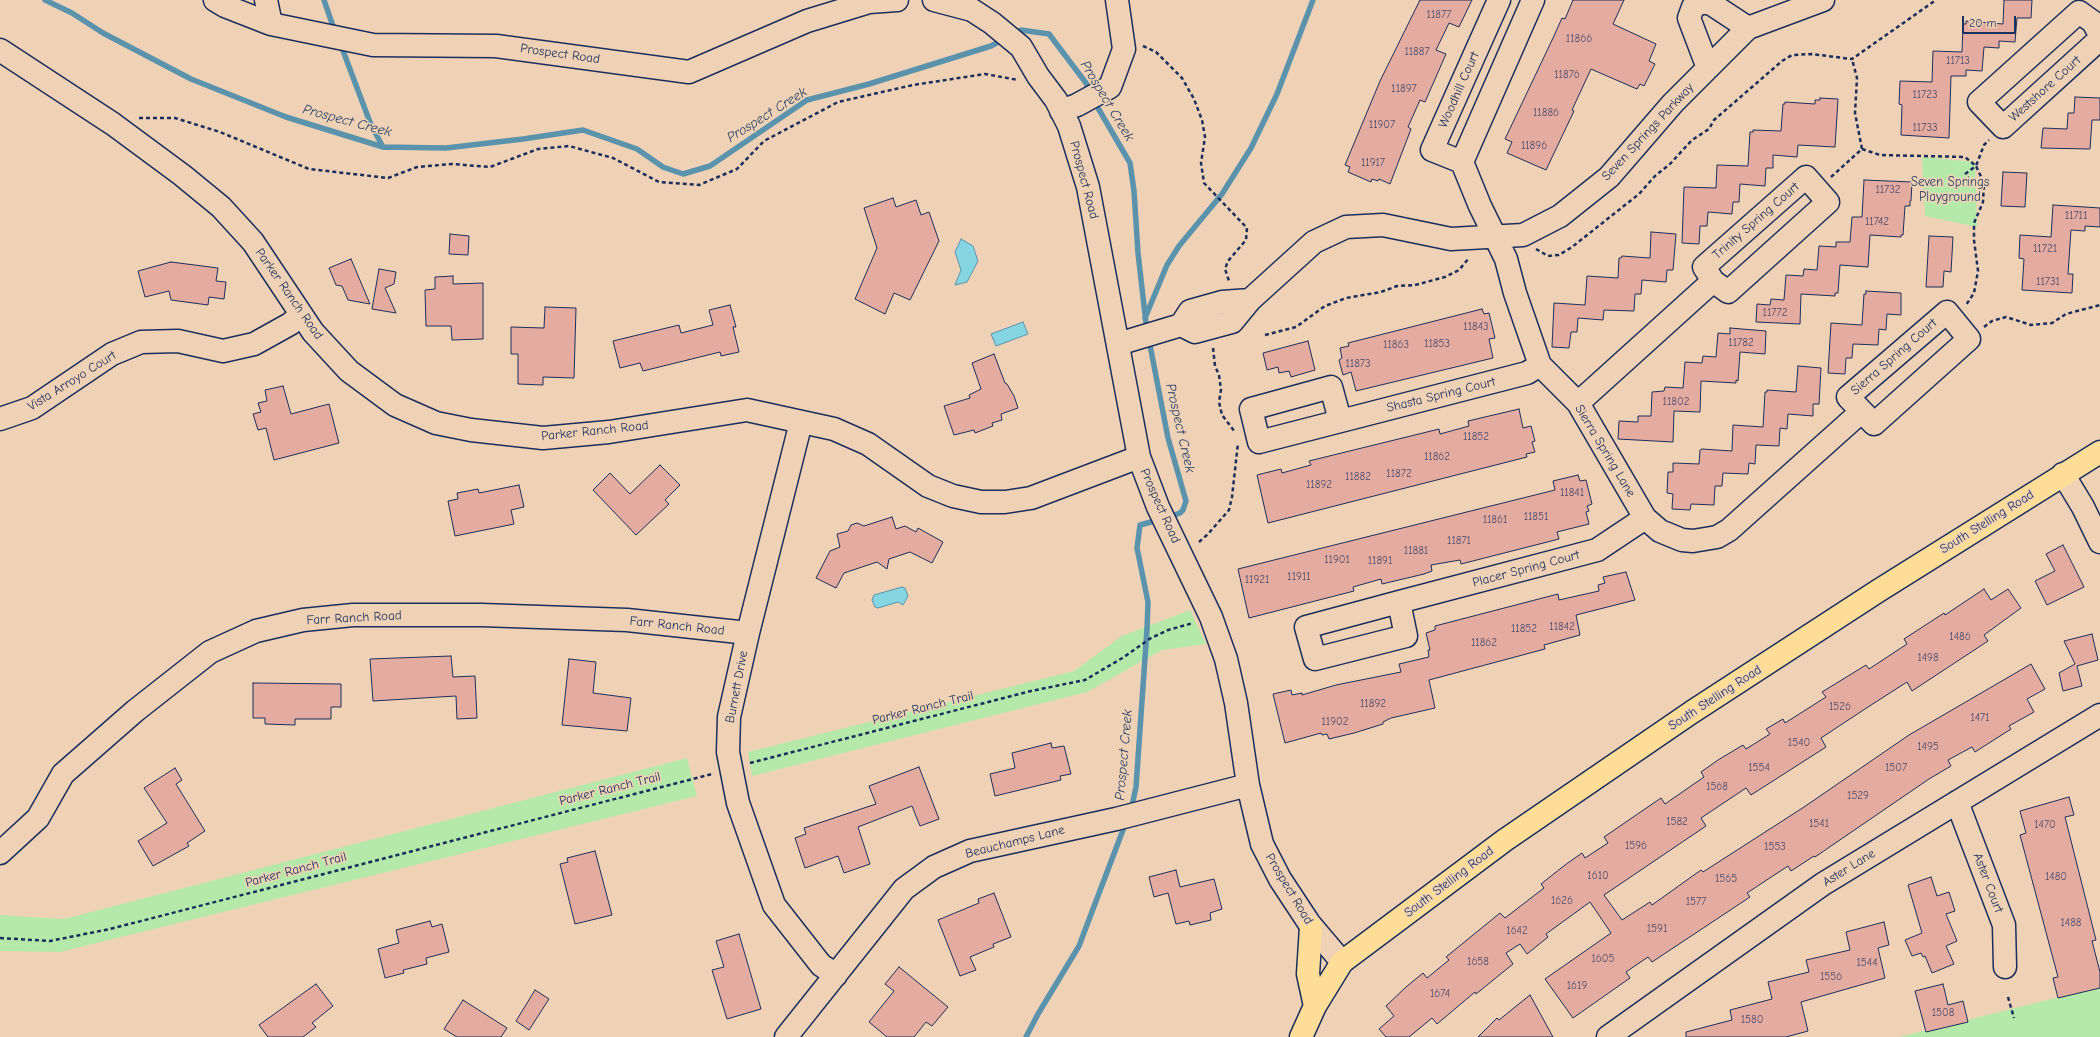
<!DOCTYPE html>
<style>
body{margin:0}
#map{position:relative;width:2100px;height:1037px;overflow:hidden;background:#efd2b5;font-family:"Comic Neue",sans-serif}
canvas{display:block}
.scale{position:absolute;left:1962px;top:16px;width:54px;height:18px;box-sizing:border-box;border:2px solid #1b2f5e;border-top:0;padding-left:5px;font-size:12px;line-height:14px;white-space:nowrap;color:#1b2f5e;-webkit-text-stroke:3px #efd2b5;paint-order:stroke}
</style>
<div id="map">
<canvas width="2100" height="1037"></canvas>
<div class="scale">20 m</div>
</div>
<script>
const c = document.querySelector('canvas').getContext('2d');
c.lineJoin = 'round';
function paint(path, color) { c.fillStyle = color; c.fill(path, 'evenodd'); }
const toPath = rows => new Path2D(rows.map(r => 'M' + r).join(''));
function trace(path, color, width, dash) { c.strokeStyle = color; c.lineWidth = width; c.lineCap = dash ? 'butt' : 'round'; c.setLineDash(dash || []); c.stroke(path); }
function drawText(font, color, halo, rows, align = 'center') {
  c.font = font + ' "Comic Neue",sans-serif'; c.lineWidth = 3; c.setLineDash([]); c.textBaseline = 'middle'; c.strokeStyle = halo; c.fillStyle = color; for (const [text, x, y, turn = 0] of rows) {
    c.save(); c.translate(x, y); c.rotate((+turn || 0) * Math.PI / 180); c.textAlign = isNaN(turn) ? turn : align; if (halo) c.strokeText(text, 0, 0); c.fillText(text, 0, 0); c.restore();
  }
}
paint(toPath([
 [1922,157,1975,162,1977,227,1925,216],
 [1190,610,1206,644,1162,650,1087,692,752,776,748,752,1074,671,1122,636],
 [687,758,697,796,60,952,0,951,0,915,64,919],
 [2100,987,2100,1037,1899,1037,2019,1007]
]), '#b5e9aa');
const water = toPath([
 [961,239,973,246,978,261,967,282,955,285,961,270,955,252,961,239],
 [1023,322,1028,334,996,346,991,334,1023,322],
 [902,587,905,588,908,596,903,605,898,602,878,608,875,607,872,600,874,595,902,587]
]);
paint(water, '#85d5e2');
trace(water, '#5b93ad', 1);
trace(toPath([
 [45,0,72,13,103,33,191,79,286,117,383,147,446,148,523,139,583,130,637,149,663,167,683,174,710,166,807,100,869,84,991,46,1004,39],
 [324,0,335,32],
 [1014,34,1021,30,1049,34,1086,83,1090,93],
 [342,48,371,125,383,147],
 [1094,101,1130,163,1134,191,1138,253,1147,332],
 [1145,318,1167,265,1179,246,1222,194,1251,148,1277,94,1313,0],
 [1149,340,1168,438,1186,501,1183,510,1180,513,1169,517],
 [1131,810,1136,787,1147,629,1148,602,1137,548,1140,525,1158,520],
 [1026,1037,1038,1014,1079,946,1126,822]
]), '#5b93ad', 5.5);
const building = toPath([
 [1420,0,1472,0,1459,27,1449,23,1436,50,1446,54,1425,102,1420,100,1408,127,1411,129,1390,184,1379,179,1378,181,1372,179,1371,182,1348,172,1350,167,1345,165,1380,81,1420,0],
 [1573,0,1624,0,1613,24,1656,44,1649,61,1655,64,1644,86,1640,84,1637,89,1591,69,1572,110,1574,111,1546,170,1507,153,1512,142,1505,139,1553,38,1562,18,1565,19,1573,0],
 [2004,0,2032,0,2031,18,2017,18,2015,42,1999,41,1999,48,1984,47,1982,71,1966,70,1966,76,1951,76,1949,138,1901,135,1902,105,1899,104,1900,81,1932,82,1933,51,1962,52,1963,24,1966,24,1966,21,2003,24,2004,0],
 [2075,97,2100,98,2100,120,2092,120,2090,149,2041,148,2043,128,2067,129,2068,113,2074,113,2075,97],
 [1820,98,1838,99,1835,147,1798,145,1797,157,1773,155,1773,168,1766,168,1765,186,1740,184,1739,202,1733,202,1732,214,1708,212,1707,226,1700,226,1699,244,1682,243,1684,187,1716,188,1717,165,1748,166,1750,132,1753,132,1753,130,1781,131,1783,104,1785,104,1785,102,1815,104,1815,100,1820,100,1820,98],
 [2003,172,2027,173,2025,207,2001,206,2003,172],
 [1864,180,1912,182,1911,201,1910,201,1910,206,1905,206,1903,235,1901,235,1901,237,1870,235,1868,267,1840,265,1838,293,1835,293,1835,296,1801,294,1800,324,1756,322,1757,304,1770,305,1771,299,1784,300,1786,275,1803,276,1804,269,1817,270,1819,246,1836,247,1836,242,1850,242,1852,217,1862,217,1864,180],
 [893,198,896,207,916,200,921,215,929,212,939,241,910,300,894,293,885,314,855,299,877,248,864,208,893,198],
 [2053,205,2100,208,2100,227,2085,226,2085,231,2071,230,2068,274,2073,274,2072,293,2022,290,2024,259,2019,258,2020,235,2051,237,2053,205],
 [1651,232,1676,234,1673,270,1667,270,1666,282,1642,280,1641,294,1635,294,1634,311,1604,310,1603,320,1578,318,1577,332,1571,332,1569,348,1552,347,1554,303,1585,305,1587,276,1618,278,1619,258,1621,258,1622,256,1650,258,1651,232],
 [450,234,469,236,468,255,449,254,450,234],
 [1929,236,1953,237,1951,272,1944,271,1943,287,1926,287,1929,236],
 [351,259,370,304,348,300,342,286,336,285,329,268,351,259],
 [171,262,218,268,216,281,226,282,224,299,209,297,208,305,171,300,169,291,145,297,138,271,171,262],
 [379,269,396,272,394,284,385,288,396,313,372,309,379,269],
 [453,276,453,284,483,283,483,339,452,340,451,326,426,326,425,290,435,289,435,277,453,276],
 [1866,291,1901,293,1901,315,1887,314,1886,330,1879,329,1878,345,1853,344,1852,358,1846,358,1845,374,1828,373,1831,323,1862,325,1864,294,1866,294,1866,291],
 [730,305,736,327,733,327,739,352,721,356,720,352,643,371,640,363,620,368,613,341,679,325,681,333,713,325,709,310,730,305],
 [545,307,576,308,574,378,543,377,543,385,518,384,518,354,511,354,511,327,544,328,545,307],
 [1482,309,1484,314,1489,313,1495,338,1489,339,1493,358,1356,391,1351,372,1343,375,1339,360,1342,358,1340,348,1349,346,1348,343,1482,309],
 [1730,328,1766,331,1765,354,1740,352,1738,381,1736,380,1736,383,1701,381,1700,412,1674,411,1673,442,1618,439,1619,421,1638,422,1638,416,1651,416,1652,392,1664,391,1665,387,1683,388,1685,362,1702,363,1703,356,1716,357,1718,333,1730,334,1730,328],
 [1308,341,1315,370,1291,377,1289,371,1279,373,1278,367,1267,370,1263,353,1308,341],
 [994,354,1005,383,1007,384,1014,396,1018,408,1001,414,1002,420,992,423,993,426,975,433,974,430,954,435,944,406,970,398,969,395,981,389,972,363,994,354],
 [1798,366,1821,368,1819,404,1813,404,1813,416,1788,414,1787,429,1780,428,1779,446,1756,445,1755,464,1749,463,1748,474,1723,473,1722,486,1715,486,1714,505,1691,504,1690,510,1672,509,1673,494,1667,493,1668,472,1673,472,1673,463,1699,464,1700,450,1702,449,1732,451,1733,425,1763,427,1765,392,1767,392,1767,390,1796,392,1798,366],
 [283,386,291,414,329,404,339,443,274,460,266,428,258,430,253,414,261,412,258,403,267,401,265,390,283,386],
 [1519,409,1523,428,1531,426,1535,441,1532,442,1535,452,1526,454,1527,457,1268,523,1257,475,1281,469,1282,473,1311,465,1309,461,1431,431,1439,429,1440,434,1469,426,1468,421,1519,409],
 [660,465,680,485,665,500,669,504,636,535,593,490,610,473,630,494,660,465],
 [1578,475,1580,481,1586,480,1592,504,1587,506,1589,511,1586,512,1589,524,1557,532,1559,539,1461,564,1460,560,1431,565,1432,571,1424,574,1382,584,1381,579,1353,587,1354,591,1249,618,1238,569,1555,490,1553,481,1578,475],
 [519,485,524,507,511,510,514,524,455,536,448,501,458,499,457,493,478,489,479,493,519,485],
 [892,517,896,529,905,526,916,532,918,528,943,542,932,563,910,552,889,559,887,569,877,562,844,573,836,588,816,578,830,551,840,547,837,534,848,531,851,525,857,523,864,526,892,517],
 [2063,545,2084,587,2047,605,2035,581,2055,571,2046,554,2063,545],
 [1626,572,1635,600,1576,615,1580,635,1544,645,1545,649,1429,680,1435,708,1391,718,1383,722,1383,724,1354,733,1329,739,1327,734,1322,735,1321,733,1285,743,1273,694,1291,690,1292,695,1302,693,1302,695,1336,685,1401,672,1399,664,1429,657,1428,650,1430,650,1426,633,1435,630,1435,626,1558,594,1559,600,1599,591,1598,585,1605,583,1603,577,1626,572],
 [1984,589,1991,600,2008,589,2021,608,1984,635,1988,641,1912,691,1907,682,1868,707,1821,738,1826,747,1751,795,1746,788,1701,818,1706,826,1604,895,1622,920,1650,902,1652,905,1701,870,1703,872,1804,807,1909,735,2031,664,2045,689,2027,699,2034,712,2009,726,2011,729,1975,752,1972,747,1948,760,1951,766,1929,779,1815,857,1814,856,1791,871,1788,866,1747,893,1750,897,1652,962,1648,957,1626,972,1630,978,1573,1018,1545,979,1611,933,1590,902,1546,934,1548,937,1527,954,1520,944,1506,953,1513,964,1476,994,1475,992,1437,1024,1432,1018,1409,1037,1386,1037,1379,1029,1394,1016,1386,1006,1406,987,1423,973,1427,978,1449,960,1446,957,1500,913,1505,918,1544,888,1541,884,1565,865,1582,853,1585,858,1608,843,1604,837,1661,798,1665,804,1704,777,1701,772,1718,760,1743,745,1746,749,1770,734,1766,729,1783,719,1785,723,1826,697,1822,692,1866,665,1869,669,1907,644,1904,639,1944,613,1945,615,1984,589],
 [2092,634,2098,660,2077,666,2082,686,2063,691,2059,673,2075,664,2064,641,2092,634],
 [451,656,453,677,475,676,477,718,457,719,456,696,373,701,370,659,451,656],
 [569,659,596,662,593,693,631,698,627,731,562,725,569,659],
 [253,683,341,684,341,707,331,707,331,719,295,719,295,725,265,724,265,718,253,718,253,683],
 [1051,743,1052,748,1064,746,1071,774,1060,776,1061,780,995,796,990,774,1015,768,1012,753,1051,743],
 [919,767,939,819,920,826,912,806,858,827,870,864,844,873,838,856,805,868,795,838,806,834,804,828,876,804,869,786,919,767],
 [175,768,182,780,176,784,205,831,187,843,189,846,153,866,138,841,167,823,144,788,175,768],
 [2069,797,2074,815,2065,817,2096,940,2092,941,2100,972,2100,988,2058,998,2053,978,2058,977,2020,835,2026,833,2020,811,2069,797],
 [595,851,612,915,575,924,560,864,568,862,567,858,595,851],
 [1176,870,1180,887,1214,879,1222,909,1210,913,1211,920,1190,925,1189,921,1176,924,1168,893,1154,897,1149,877,1176,870],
 [1931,877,1937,896,1949,892,1955,911,1946,914,1957,941,1946,946,1954,964,1932,973,1925,956,1923,957,1921,953,1912,956,1905,940,1922,933,1908,885,1931,877],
 [994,893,1011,937,993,944,994,947,970,957,976,970,960,976,938,920,979,903,978,899,994,893],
 [430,921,432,927,442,924,449,952,426,958,427,964,403,970,404,973,385,978,378,949,399,943,396,930,430,921],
 [1884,922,1889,945,1878,948,1885,978,1801,1002,1808,1031,1786,1037,1686,1037,1686,1032,1732,1020,1730,1010,1772,999,1768,982,1809,972,1806,960,1850,950,1846,932,1884,922],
 [739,934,761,1009,727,1019,712,970,724,967,716,941,739,934],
 [899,967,948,1007,932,1026,926,1022,914,1037,887,1037,869,1022,894,991,885,984,899,967],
 [316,984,333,1006,312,1023,316,1027,303,1037,268,1037,259,1025,316,984],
 [1943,984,1948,1005,1963,1001,1968,1022,1926,1032,1915,991,1943,984],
 [535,990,549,999,529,1030,516,1021,535,990],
 [1530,995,1553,1037,1478,1037,1497,1018,1499,1020,1530,995],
 [463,1000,507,1028,501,1037,457,1037,444,1029,463,1000]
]);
paint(building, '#e4aba0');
trace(building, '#1b2f5e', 1);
const minor = toPath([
 [215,0,225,6,271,24,373,45,496,46,689,72,807,21,869,2,897,0],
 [266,0,271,24],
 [934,0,972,10,992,23,1021,47,1038,76,1056,100,1069,126,1088,187,1139,457,1158,507,1211,617,1226,659,1236,703,1248,785,1262,844,1280,879,1309,923,1342,962],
 [1533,0,1462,162,1480,206,1506,259,1515,293,1540,365,1578,403,1645,518,1660,531,1682,540,1693,541,1717,537,1729,530,1861,412],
 [2100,35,2093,22,2079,12,1979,102,2003,127,2100,39],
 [0,50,113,124,182,175,221,207,253,242,313,332,349,371,395,405,436,423,471,430,543,438,609,432,747,410,834,429,868,444,928,486,953,496,981,502,1005,502,1031,498,1139,457],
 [1708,68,1689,18,1693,7,1701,3,1710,3,1748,28],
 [1061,111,1077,105,1110,87,1124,49,1117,0],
 [1462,162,1432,150,1499,0],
 [1806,177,1828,202,1728,292,1713,281,1704,267,1806,177],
 [1947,312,1969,339,1874,424,1848,397,1947,312],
 [1181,325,1195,332,1232,322,1250,300,1314,242,1346,227,1383,225,1451,239,1523,235,1560,216,1609,177,1673,103,1748,28,1823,0],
 [1118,344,1181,325,1190,311,1222,302,1250,300],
 [1578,403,1713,281],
 [0,419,32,408,112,354,141,342,178,341,223,351,254,344,290,324,301,315],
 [1340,420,1331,387,1251,409,1259,442,1527,373,1540,365],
 [801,422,748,633,729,717,728,752,738,803,774,905,821,965,836,975],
 [2063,474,2083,507,2100,542],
 [1399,602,1406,636,1315,659,1306,627,1399,602,1597,550,1645,518],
 [1957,802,2004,925,2005,967],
 [0,853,38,818,63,774,135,711,210,652,256,631,303,620,353,615,481,615,627,620,748,633],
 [786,1037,904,889,934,867,970,851,1116,819,1248,785],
 [1608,1037,1823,884,2100,715]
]);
const major = toPath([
 [1311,927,1308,974,1315,1006],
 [1301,1037,1315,1006,1342,962,1505,840,1692,712,1878,591,2100,452]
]);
trace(minor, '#1b2f5e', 25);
trace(major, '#1b2f5e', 25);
trace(toPath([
 [1143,46,1156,52,1182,78,1194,99,1202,120,1205,137,1201,163,1204,183,1247,228,1246,240,1228,261,1225,269,1229,281],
 [139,118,175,118,220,132,309,169,388,178,417,167,452,164,490,167,538,149,569,146,613,158,659,182,699,185,737,169,764,141,838,102,913,85,985,74,1018,80],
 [1862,149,1880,155,1965,157,1976,166,1984,145,1989,140],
 [1965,174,1976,166,1984,183,1983,202,1974,223,1974,240,1978,271,1974,293,1966,305],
 [1831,177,1862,149,1855,113,1857,78,1852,59],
 [1536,249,1548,256,1559,255,1572,247,1639,194,1655,176,1670,164,1692,140,1709,129,1714,120,1782,61,1792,55,1811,54,1852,59,1936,0],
 [1984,327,1992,321,2006,317,2031,325,2052,323,2066,314,2100,305],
 [1265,335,1296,327,1325,306,1346,298,1381,292,1397,286,1415,285,1445,277,1459,270,1469,258],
 [1213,348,1215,366,1219,375,1221,390,1219,402,1222,415,1235,432],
 [1199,542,1208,534,1229,510,1232,497,1238,443],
 [750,763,1031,691,1085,680,1124,657,1151,638,1168,630,1193,623],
 [0,938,50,941,110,929,712,774],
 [2008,997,2014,1018]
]), '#1b2f5e', 2.5, [4, 3]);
trace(minor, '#efd2b5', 22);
trace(major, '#fedd96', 22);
drawText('11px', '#4d4e6e', null, [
 ["11877",1439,15],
 ["11866",1579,39],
 ["11887",1417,52],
 ["11713",1958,61],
 ["11876",1567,75],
 ["11897",1404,89],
 ["11723",1925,95],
 ["11886",1546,113],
 ["11907",1382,125],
 ["11733",1925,128],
 ["11896",1534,146],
 ["11917",1373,163],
 ["11732",1888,190],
 ["11711",2076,216],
 ["11742",1877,222],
 ["11721",2045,249],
 ["11731",2048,282],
 ["11772",1775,313],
 ["11843",1476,327],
 ["11782",1741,343],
 ["11853",1437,344],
 ["11863",1396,345],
 ["11873",1358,364],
 ["11802",1676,402],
 ["11852",1476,437],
 ["11862",1437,457],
 ["11872",1399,474],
 ["11882",1358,477],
 ["11892",1319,485],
 ["11841",1572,493],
 ["11851",1536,517],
 ["11861",1495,520],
 ["11871",1459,541],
 ["11881",1416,551],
 ["11901",1337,560],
 ["11891",1380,561],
 ["11911",1299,577],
 ["11921",1257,580],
 ["11842",1562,627],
 ["11852",1524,629],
 ["1486",1960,637],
 ["11862",1484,643],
 ["1498",1928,658],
 ["11892",1373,704],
 ["1526",1840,707],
 ["1471",1980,718],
 ["11902",1335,722],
 ["1540",1799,743],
 ["1495",1928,747],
 ["1554",1759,768],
 ["1507",1896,768],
 ["1568",1717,787],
 ["1529",1858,796],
 ["1582",1677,822],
 ["1541",1819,824],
 ["1470",2045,825],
 ["1596",1636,846],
 ["1553",1775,847],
 ["1610",1598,876],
 ["1480",2056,877],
 ["1565",1726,879],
 ["1626",1562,901],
 ["1577",1696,902],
 ["1488",2071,923],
 ["1591",1657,929],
 ["1642",1517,931],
 ["1605",1603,959],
 ["1658",1478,962],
 ["1544",1867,963],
 ["1556",1831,977],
 ["1619",1577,986],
 ["1674",1440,994],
 ["1508",1943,1013],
 ["1580",1752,1020]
]);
drawText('13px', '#1b2f5e', '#efd2b5', [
 ["Prospect Road",560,54,8],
 ["Westshore Court",2045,89,-42],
 ["Woodhill Court",1459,90,-66],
 ["Seven Springs Parkway",1648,132,-47],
 ["Prospect Road",1084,180,75],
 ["Trinity Spring Court",1756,221,-41],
 ["Parker Ranch Road",289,294,55],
 ["Sierra Spring Court",1894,357,-41],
 ["Vista Arroyo Court",72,381,-32],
 ["Shasta Spring Court",1441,395,-14],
 ["Parker Ranch Road",595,431,-6],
 ["Sierra Spring Lane",1605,451,59],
 ["Prospect Road",1160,506,66],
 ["South Stelling Road",1987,522,-32],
 ["Placer Spring Court",1526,569,-15],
 ["Farr Ranch Road",354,618,-3],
 ["Farr Ranch Road",677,626,6],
 ["Burnett Drive",737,687,-79],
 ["South Stelling Road",1715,698,-33],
 ["Parker Ranch Trail",923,708,-14],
 ["Parker Ranch Trail",610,789,-14],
 ["Beauchamps Lane",1015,842,-14],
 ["Aster Lane",1849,868,-32],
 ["Parker Ranch Trail",296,870,-15],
 ["South Stelling Road",1449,882,-37],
 ["Aster Court",1988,883,69],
 ["Prospect Road",1289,889,59]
]);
drawText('13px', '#2a4266', '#efd2b5', [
 ["Seven Springs",1950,182],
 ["Playground",1950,197]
]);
drawText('italic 14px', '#26406b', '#efd2b5', [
 ["Prospect Creek",1107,101,59],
 ["Prospect Creek",767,115,-32],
 ["Prospect Creek",347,121,15],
 ["Prospect Creek",1180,428,77],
 ["Prospect Creek",1124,755,-85]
]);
</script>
